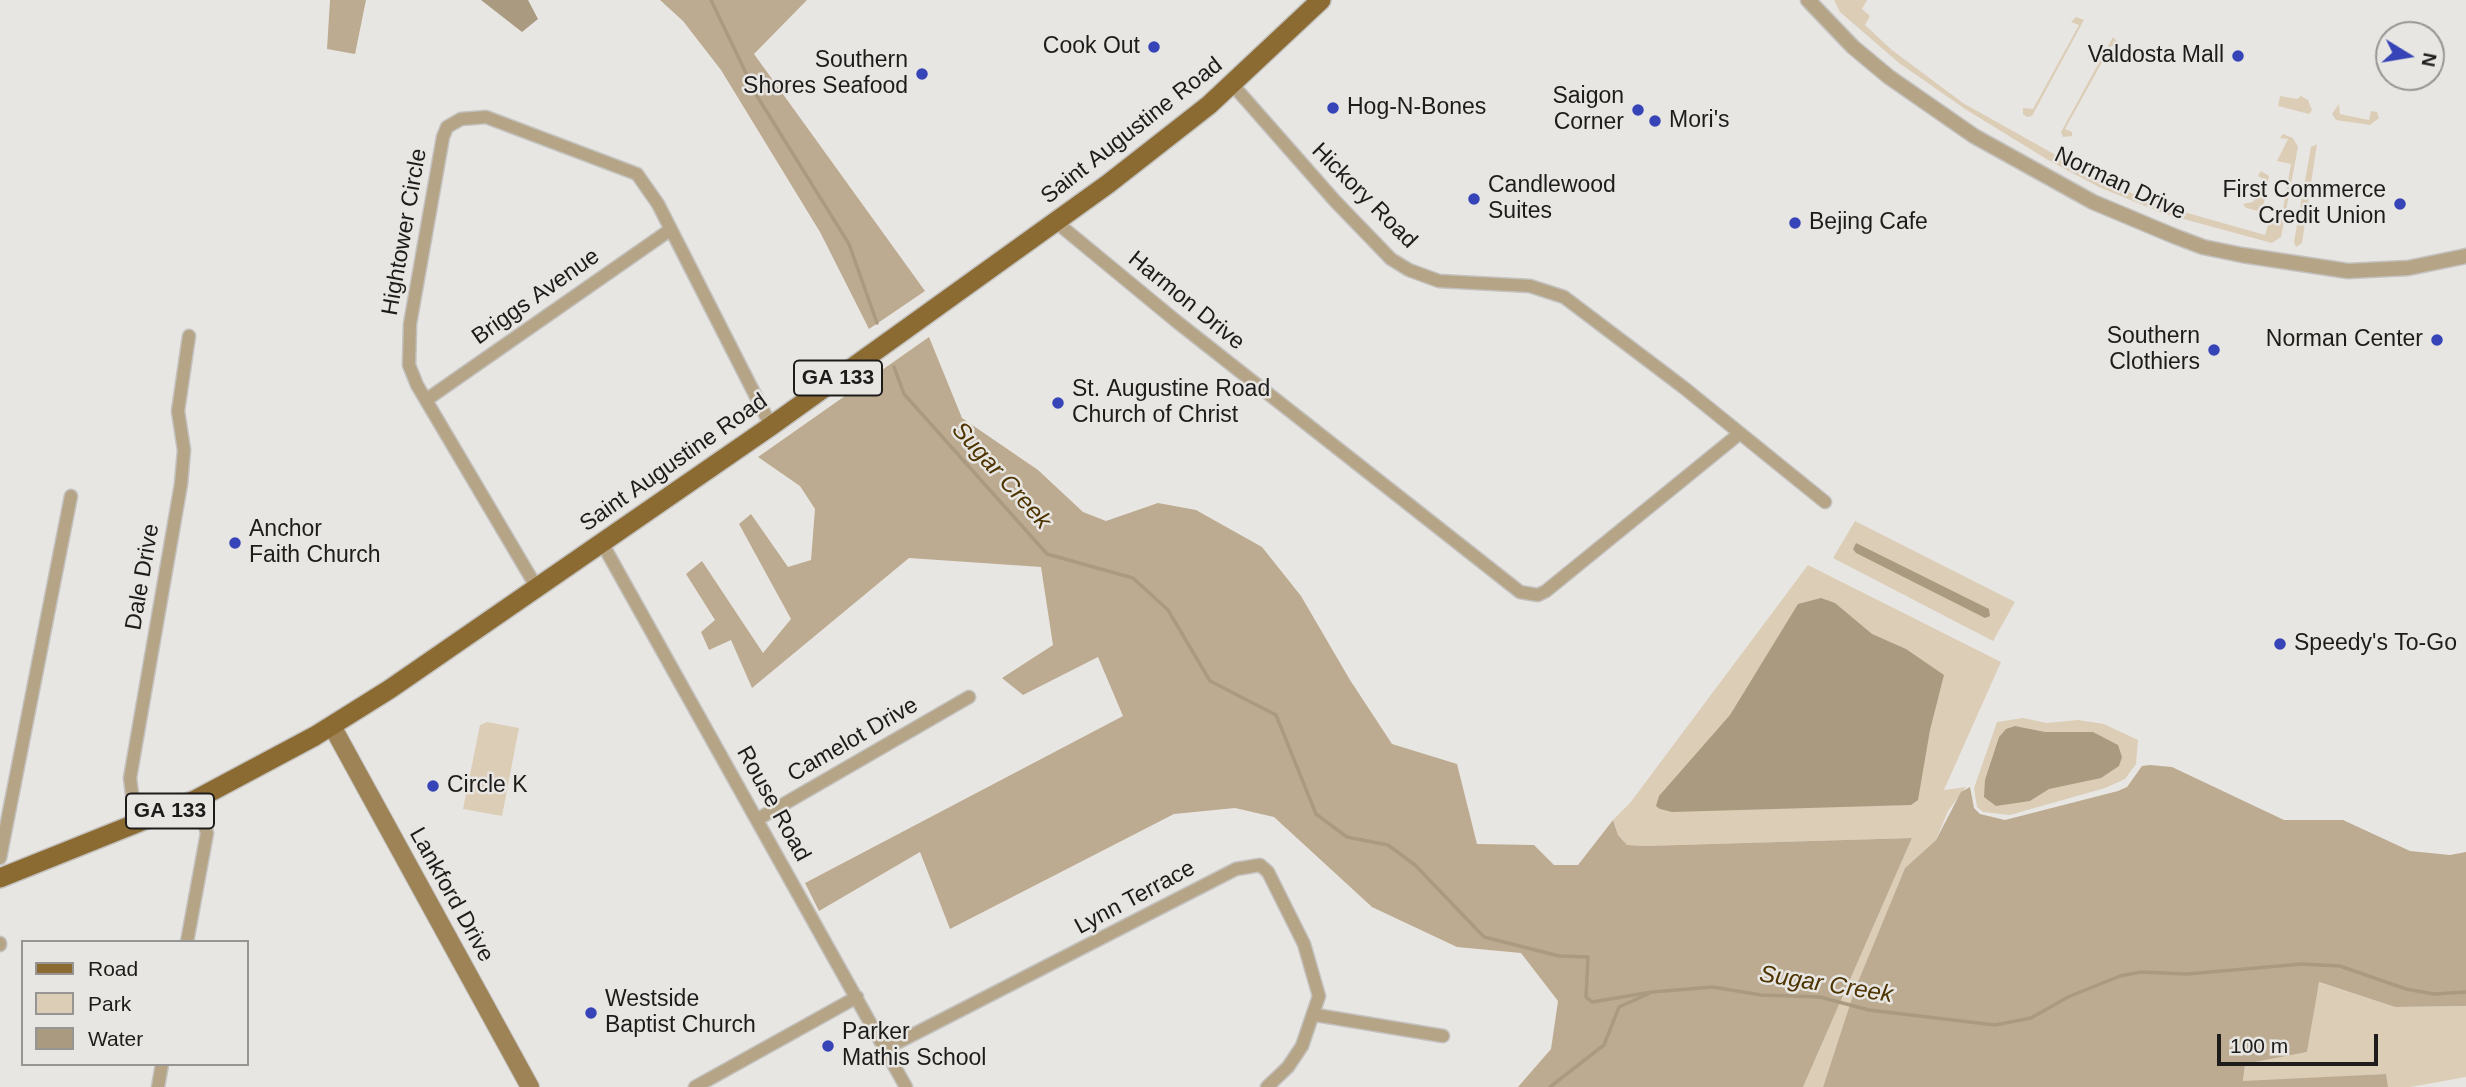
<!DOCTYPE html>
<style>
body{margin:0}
#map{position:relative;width:2466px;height:1087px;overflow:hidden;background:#e8e6e3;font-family:Arial,sans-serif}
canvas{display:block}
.legend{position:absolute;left:21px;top:940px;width:228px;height:126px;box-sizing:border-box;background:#e8e6e3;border:2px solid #979593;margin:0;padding:9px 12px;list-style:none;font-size:21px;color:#1d1c1b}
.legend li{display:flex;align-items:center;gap:14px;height:35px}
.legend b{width:35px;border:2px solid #979593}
.north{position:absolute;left:2375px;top:21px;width:70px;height:70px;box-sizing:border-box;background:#e8e6e3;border:2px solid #979593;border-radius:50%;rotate:101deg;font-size:19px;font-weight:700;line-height:28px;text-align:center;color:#1d1c1b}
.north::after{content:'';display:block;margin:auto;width:24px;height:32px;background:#3644b7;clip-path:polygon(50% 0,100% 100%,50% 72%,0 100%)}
.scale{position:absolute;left:2217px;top:1034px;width:161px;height:32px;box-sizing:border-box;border:4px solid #1d1c1b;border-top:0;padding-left:9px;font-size:21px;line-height:24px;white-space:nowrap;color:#1d1c1b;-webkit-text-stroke:5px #e8e6e3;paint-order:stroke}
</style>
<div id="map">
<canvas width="2466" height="1087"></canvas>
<ul class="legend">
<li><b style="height:9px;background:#8c6b32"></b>Road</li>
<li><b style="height:19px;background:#dccdb7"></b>Park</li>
<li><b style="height:19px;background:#aa9a80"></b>Water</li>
</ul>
<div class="north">N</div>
<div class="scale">100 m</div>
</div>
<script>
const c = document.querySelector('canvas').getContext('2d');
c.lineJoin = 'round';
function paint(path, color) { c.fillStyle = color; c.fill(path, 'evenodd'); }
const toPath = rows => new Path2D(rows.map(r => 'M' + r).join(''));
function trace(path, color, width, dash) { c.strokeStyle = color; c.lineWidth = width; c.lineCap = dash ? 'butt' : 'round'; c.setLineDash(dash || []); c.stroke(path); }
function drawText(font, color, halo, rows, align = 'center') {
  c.font = font + ' Arial,sans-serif'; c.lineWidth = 5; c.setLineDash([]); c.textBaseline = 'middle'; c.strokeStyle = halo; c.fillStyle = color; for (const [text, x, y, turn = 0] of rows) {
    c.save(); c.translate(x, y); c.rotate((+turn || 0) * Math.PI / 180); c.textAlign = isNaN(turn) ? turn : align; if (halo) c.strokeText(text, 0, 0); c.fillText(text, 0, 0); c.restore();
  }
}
paint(toPath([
 [1834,0,1867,0,1862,9,1870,16,1865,25,1892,50,1963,103,2102,181,2163,206,2265,235,2270,219,2281,220,2291,164,2277,161,2288,139,2280,138,2283,134,2293,138,2298,147,2281,237,2272,243,2165,214,2101,188,2048,160,1965,109,1899,63,1840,12],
 [2076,17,2084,20,2032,116,2027,117,2023,114,2023,108,2033,109,2079,25,2071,22],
 [2113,37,2121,46,2111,46,2065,129,2072,132,2072,136,2063,137,2061,132],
 [2280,96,2297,99,2301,96,2308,100,2312,110,2309,114,2278,106],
 [2339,104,2340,114,2369,120,2371,111,2377,112,2379,118,2370,125,2336,120,2332,114],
 [2317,144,2302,243,2296,247,2294,242,2311,147],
 [2261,171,2269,176,2263,208,2258,211,2246,208,2243,204,2253,202,2266,180,2258,176],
 [1855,521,2015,602,1993,641,1833,558],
 [1808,565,2001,662,1944,790,1966,787,1948,811,1936,840,1905,868,1855,989,1823,1087,1803,1087,1912,838,1645,846,1627,845,1618,835,1613,820,1630,803],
 [2023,718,2047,723,2078,720,2104,724,2138,740,2136,764,2125,779,2105,788,2010,815,1983,812,1977,807,1974,788,1997,722],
 [487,722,519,728,502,816,463,809,480,725],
 [2318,982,2395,1007,2466,1006,2466,1077,2410,1087,2388,1087,2385,1074,2243,1082,2245,1064,2307,1052]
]), '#dccdb7');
paint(toPath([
 [330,0,366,0,355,54,327,49],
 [660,0,807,0,754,54,925,291,869,329,820,232,721,70,683,21],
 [929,337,962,418,1038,470,1083,512,1106,521,1158,503,1196,510,1262,547,1301,596,1350,680,1392,744,1457,764,1477,844,1534,845,1554,865,1578,865,1613,820,1618,835,1627,845,1645,846,1912,838,1803,1087,1518,1087,1551,1049,1558,1001,1521,953,1457,947,1372,907,1274,817,1235,808,1174,814,950,929,920,852,819,911,805,883,1123,716,1098,657,1023,695,1002,678,1053,645,1041,567,909,558,752,688,731,640,709,650,701,632,715,620,686,574,702,561,763,653,791,619,739,524,751,514,788,567,811,560,815,509,800,486,758,457],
 [2150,765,2172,767,2284,820,2343,820,2410,851,2450,855,2466,852,2466,1006,2395,1007,2319,982,2307,1052,2245,1064,2243,1081,2386,1074,2388,1087,1823,1087,1855,989,1905,868,1936,840,1961,792,1970,787,1974,808,1980,814,2005,820,2118,791,2127,787,2142,766]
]), '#bcab91');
paint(toPath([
 [481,0,528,0,538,19,522,32],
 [1856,543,1989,609,1990,616,1985,618,1856,553,1853,549],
 [1821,598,1835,603,1872,634,1906,649,1944,675,1930,730,1918,800,1911,805,1672,812,1660,809,1656,806,1659,796,1730,715,1798,604],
 [2015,726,2045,732,2093,732,2118,745,2122,757,2119,766,2101,778,2049,789,2030,801,1996,806,1984,797,1985,780,1999,737,2006,729]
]), '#aa9a80');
trace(toPath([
 [711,0,757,96,849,244,877,323],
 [894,367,904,394,1047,554,1133,578,1168,610,1210,681,1276,715,1316,814,1347,837,1388,845,1415,865,1484,937,1559,956,1588,957,1586,997,1592,1002,1652,992,1713,987,1761,995,1820,997,1869,1010,1995,1025,2031,1018,2068,997,2120,976,2141,972,2187,974,2302,964,2340,966,2406,989,2434,994,2466,992],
 [1550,1087,1604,1045,1619,1007,1648,994]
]), '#aa9a80', 3.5);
const minor = toPath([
 [1232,84,1335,201,1391,259,1409,270,1439,281,1530,286,1564,297,1683,387,1825,502],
 [1056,222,1176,321,1520,592,1538,595,1546,591,1739,434],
 [426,400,670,230],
 [602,543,906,1087],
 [537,588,417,385,409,365,410,324,443,137,447,127,461,119,486,117,637,174,658,204,771,426],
 [758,819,969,697],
 [136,825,130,778,181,484,184,450,178,411,189,336],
 [0,858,71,496],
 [187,942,207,833,197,799],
 [0,943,0,945],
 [1316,1015,1443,1036],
 [885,1049,1236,869,1260,865,1268,872,1304,944,1319,996,1302,1046,1288,1067,1267,1087],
 [158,1087,162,1064],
 [695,1087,857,997]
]);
const tertiary = toPath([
 [1808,0,1853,47,1889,77,1974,136,2093,202,2174,236,2203,247,2242,255,2348,271,2408,268,2466,256]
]);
const secondary = toPath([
 [332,726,530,1087]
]);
const primary = toPath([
 [0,878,197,799,315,736,390,689,771,426,1108,184,1209,105,1321,0]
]);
trace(minor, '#c3c2bf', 15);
trace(tertiary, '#c3c2bf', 17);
trace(secondary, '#c3c2bf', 20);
trace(primary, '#c3c2bf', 22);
trace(minor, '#b6a487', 12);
trace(tertiary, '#b6a487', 14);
trace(secondary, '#9e8357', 18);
trace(primary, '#8c6b32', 19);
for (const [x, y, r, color] of [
 [1154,47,7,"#3644b7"],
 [2238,56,7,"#3644b7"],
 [922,74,7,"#3644b7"],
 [1333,108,7,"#3644b7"],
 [1638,110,7,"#3644b7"],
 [1655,121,7,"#3644b7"],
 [1474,199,7,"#3644b7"],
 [2400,204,7,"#3644b7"],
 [1795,223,7,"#3644b7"],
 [2437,340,7,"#3644b7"],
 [2214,350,7,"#3644b7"],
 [1058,403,7,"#3644b7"],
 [235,543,7,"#3644b7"],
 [2280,644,7,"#3644b7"],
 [433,786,7,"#3644b7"],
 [591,1013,7,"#3644b7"],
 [828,1046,7,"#3644b7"]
]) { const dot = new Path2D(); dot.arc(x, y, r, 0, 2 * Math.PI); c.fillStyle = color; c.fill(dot); trace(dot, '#e8e6e3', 2.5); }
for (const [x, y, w] of [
 [838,378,88],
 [170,811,88]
]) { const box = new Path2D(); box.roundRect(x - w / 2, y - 17.5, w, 35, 5); c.fillStyle = '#e8e6e3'; c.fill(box); trace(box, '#1d1c1b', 2); }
drawText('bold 21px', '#1d1c1b', null, [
 ["GA 133",838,378],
 ["GA 133",170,811]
]);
drawText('23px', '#1d1c1b', '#e8e6e3', [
 ["Cook Out",1140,47,"right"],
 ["Valdosta Mall",2224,56,"right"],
 ["Southern",908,61,"right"],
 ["Shores Seafood",908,87,"right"],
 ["Saigon",1624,97,"right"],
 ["Corner",1624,123,"right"],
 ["Hog-N-Bones",1347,108],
 ["Mori's",1669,121],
 ["Candlewood",1488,186],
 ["Suites",1488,212],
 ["First Commerce",2386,191,"right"],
 ["Credit Union",2386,217,"right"],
 ["Bejing Cafe",1809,223],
 ["Southern",2200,337,"right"],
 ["Clothiers",2200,363,"right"],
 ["Norman Center",2423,340,"right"],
 ["St. Augustine Road",1072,390],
 ["Church of Christ",1072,416],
 ["Anchor",249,530],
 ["Faith Church",249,556],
 ["Speedy's To-Go",2294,644],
 ["Circle K",447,786],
 ["Westside",605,1000],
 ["Baptist Church",605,1026],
 ["Parker",842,1033],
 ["Mathis School",842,1059]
], 'left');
drawText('23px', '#1d1c1b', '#e8e6e3', [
 ["Saint Augustine Road",1132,131,-38],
 ["Norman Drive",2120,184,25],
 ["Hickory Road",1364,196,45],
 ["Hightower Circle",405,232,-80],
 ["Briggs Avenue",536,297,-35],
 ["Harmon Drive",1186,301,39],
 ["Saint Augustine Road",674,463,-35],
 ["Dale Drive",143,577,-80],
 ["Camelot Drive",853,740,-30],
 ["Rouse Road",773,804,61],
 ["Lankford Drive",451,895,61],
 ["Lynn Terrace",1135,898,-28]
]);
drawText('italic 24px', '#4d3401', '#e8e6e3', [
 ["Sugar Creek",1001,476,48],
 ["Sugar Creek",1826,985,9]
]);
</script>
